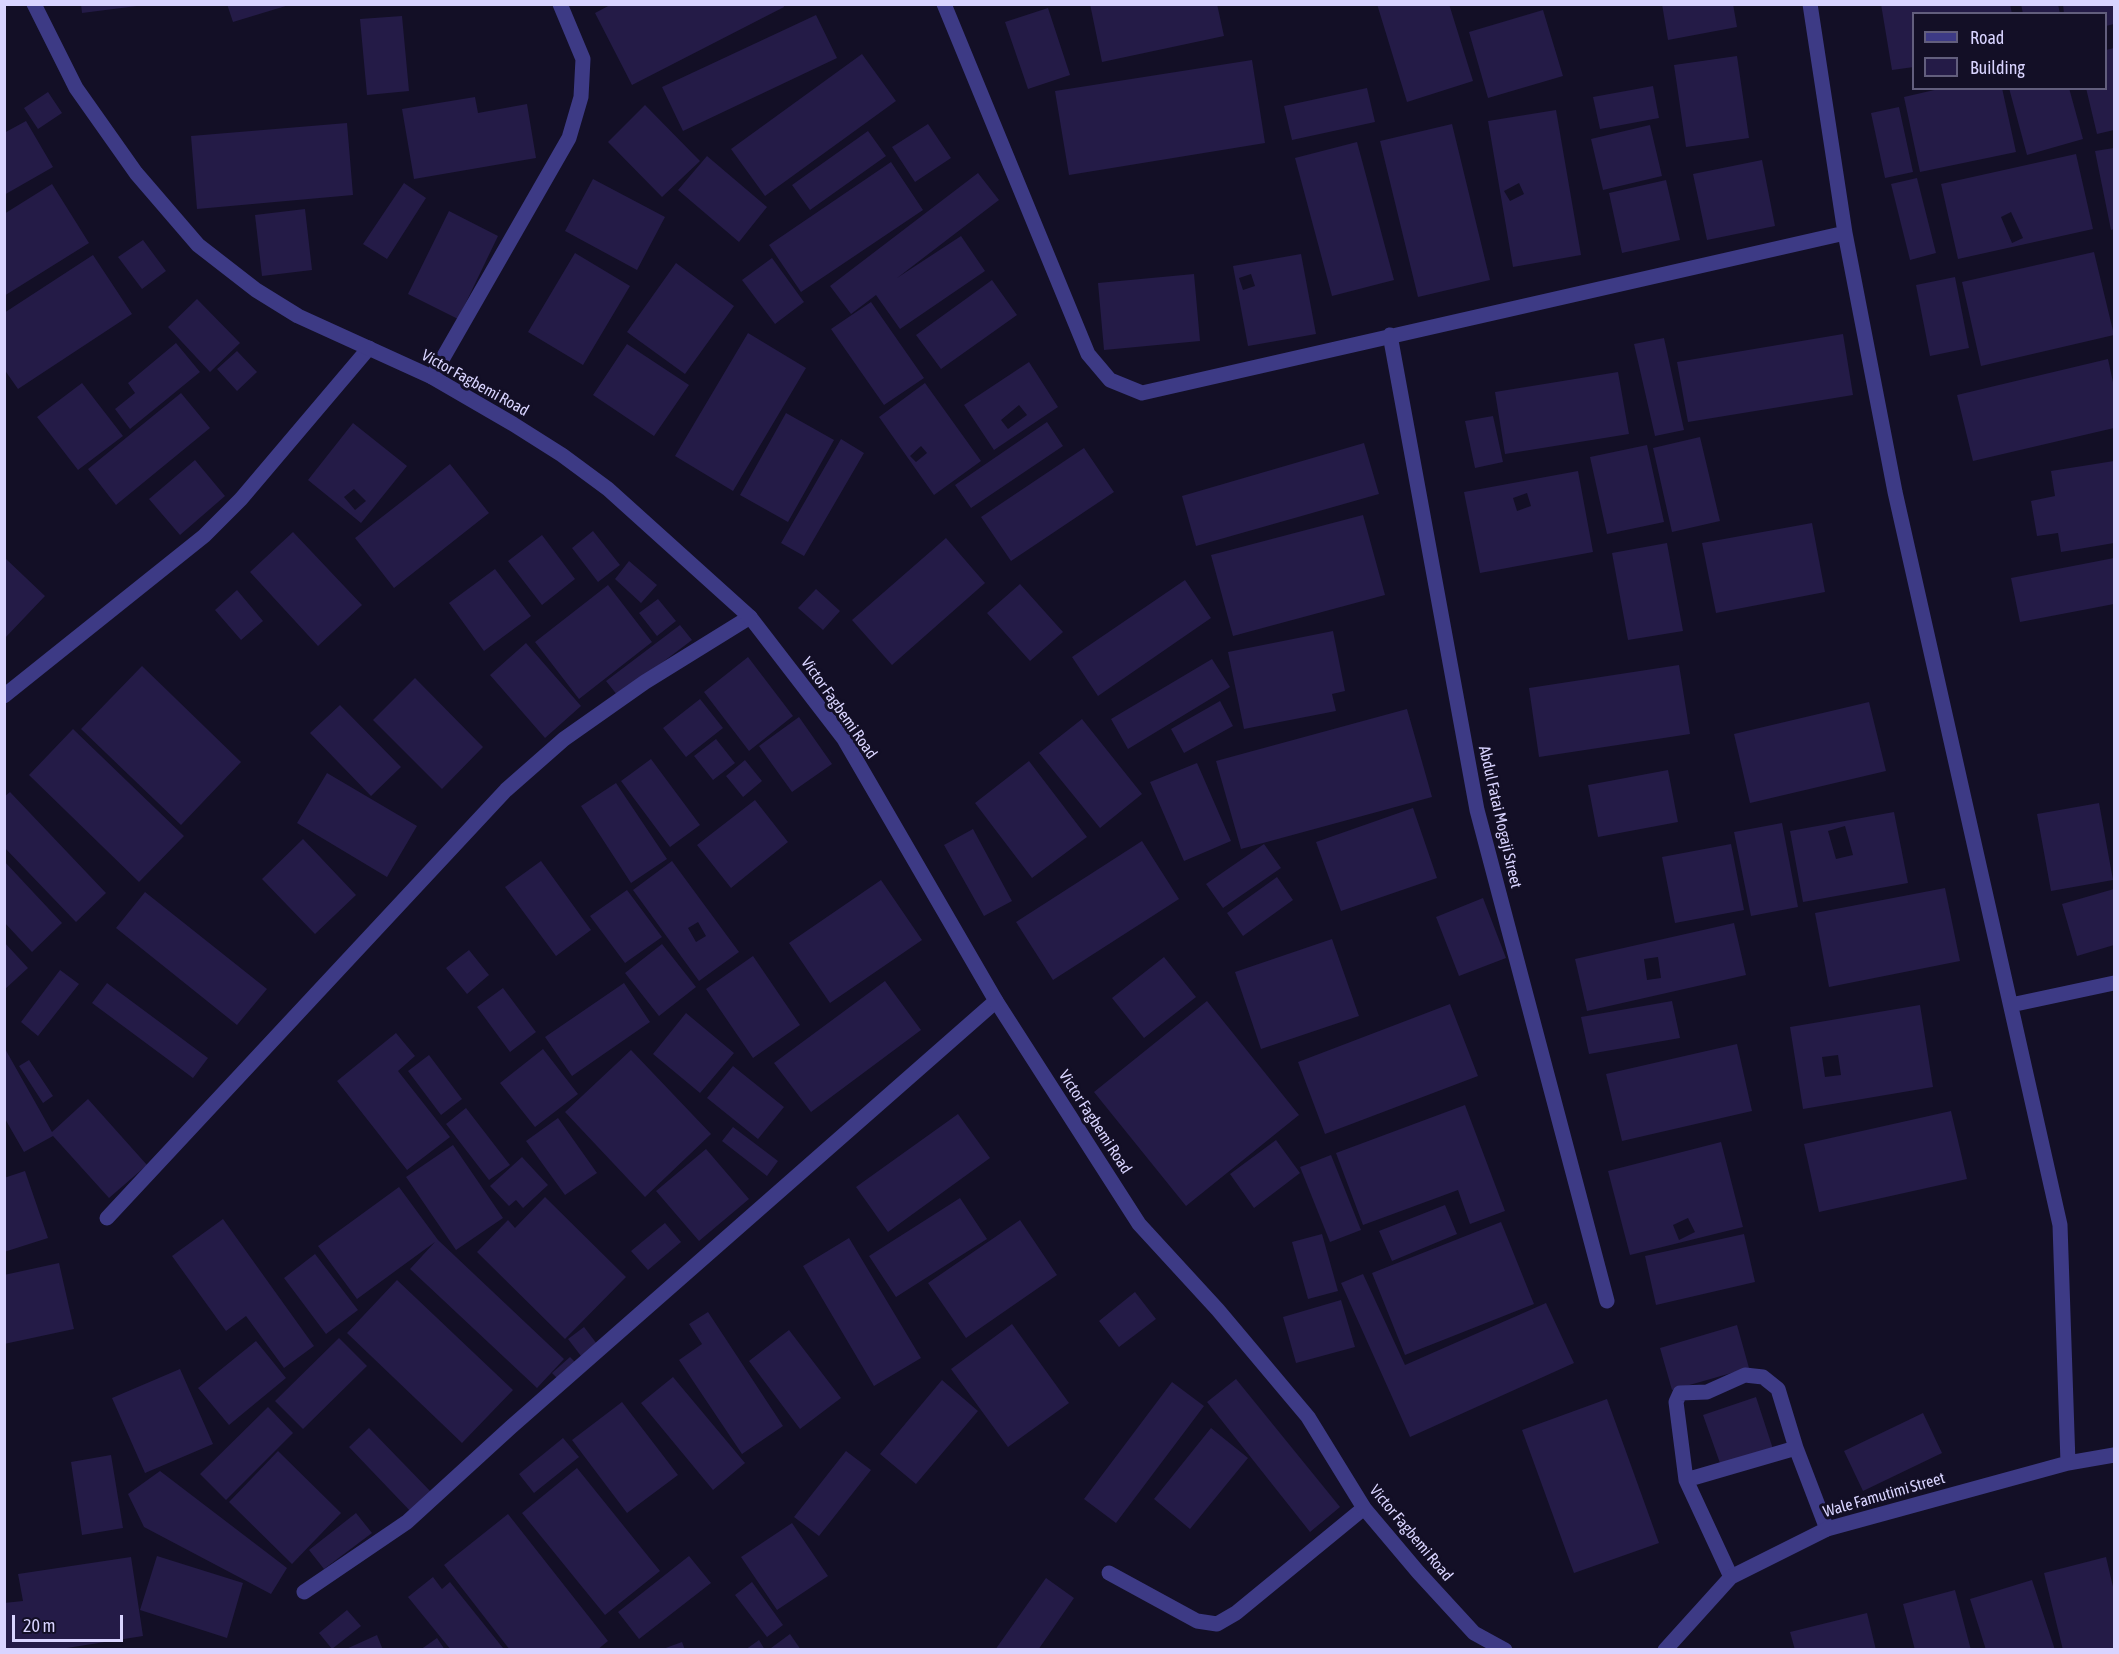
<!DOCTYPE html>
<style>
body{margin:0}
#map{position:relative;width:2119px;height:1654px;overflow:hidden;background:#130f26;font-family:"Asap Condensed",sans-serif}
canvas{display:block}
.frame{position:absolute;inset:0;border:6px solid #d9d4ff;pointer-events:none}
.legend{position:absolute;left:1912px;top:12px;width:195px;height:78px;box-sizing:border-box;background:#130f26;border:2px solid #625e7d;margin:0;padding:8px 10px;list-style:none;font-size:18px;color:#d9d4ff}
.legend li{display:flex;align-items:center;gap:12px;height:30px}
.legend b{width:30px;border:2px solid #625e7d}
.scale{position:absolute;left:12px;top:1615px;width:111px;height:27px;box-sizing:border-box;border:3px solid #d9d4ff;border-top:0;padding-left:8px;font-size:18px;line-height:21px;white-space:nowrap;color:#d9d4ff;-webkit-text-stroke:4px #130f26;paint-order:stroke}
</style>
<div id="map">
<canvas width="2119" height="1654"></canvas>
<div class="frame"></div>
<ul class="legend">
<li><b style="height:8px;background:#3d3a85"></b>Road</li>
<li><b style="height:16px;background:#241b47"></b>Building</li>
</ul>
<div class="scale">20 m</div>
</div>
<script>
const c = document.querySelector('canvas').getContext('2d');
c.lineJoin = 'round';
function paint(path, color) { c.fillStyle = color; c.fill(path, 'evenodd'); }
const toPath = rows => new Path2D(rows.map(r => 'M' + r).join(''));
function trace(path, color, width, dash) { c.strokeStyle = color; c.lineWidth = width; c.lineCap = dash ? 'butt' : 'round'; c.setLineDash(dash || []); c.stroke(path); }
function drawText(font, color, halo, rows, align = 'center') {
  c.font = font + ' "Asap Condensed",sans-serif'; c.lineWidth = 6; c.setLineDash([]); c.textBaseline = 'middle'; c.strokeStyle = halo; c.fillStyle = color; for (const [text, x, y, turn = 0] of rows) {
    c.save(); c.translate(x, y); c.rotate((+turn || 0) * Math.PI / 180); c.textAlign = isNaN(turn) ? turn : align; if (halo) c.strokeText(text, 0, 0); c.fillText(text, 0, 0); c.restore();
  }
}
paint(toPath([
 [81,4,137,4,137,6,82,13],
 [227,4,289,4,289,5,233,22],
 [612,4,783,4,784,7,632,85,595,13],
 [1090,4,1217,4,1224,36,1102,62],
 [1377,4,1449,4,1473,81,1407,102],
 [1662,4,1733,4,1737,27,1668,40],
 [1881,4,2010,4,2012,14,1914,14,1914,67,1892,70],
 [2021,4,2058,4,2060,14,2023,14],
 [2063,4,2114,4,2114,24,2106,26,2106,14,2064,14],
 [1048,8,1070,75,1028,89,1005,22],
 [1543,10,1563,76,1488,98,1469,32],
 [816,15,837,58,683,131,662,87],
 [402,16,409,91,367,95,360,19],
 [2114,48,2114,130,2097,134,2086,88,2106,88,2106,50],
 [862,54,896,101,765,196,731,149],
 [1737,56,1749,138,1686,147,1674,65],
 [1252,60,1265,143,1069,175,1055,91],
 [1653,86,1659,118,1600,129,1593,97],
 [1367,88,1375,122,1292,140,1284,106],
 [1943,88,2002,88,2016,152,1920,172,1904,97],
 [2009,88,2069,88,2083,139,2027,155],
 [48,92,62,113,38,129,24,108],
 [475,97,478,113,527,104,536,158,414,179,402,109],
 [645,105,700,161,662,197,608,142],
 [1899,107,1913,172,1885,178,1871,113],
 [1556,110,1581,255,1513,267,1488,121],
 [1519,183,1524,194,1510,201,1504,191],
 [26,121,53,167,4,195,4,133],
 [347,123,353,195,197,209,191,136],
 [928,124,951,158,915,182,892,147],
 [1452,124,1490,280,1418,297,1380,141],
 [1650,125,1662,176,1603,190,1591,139],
 [868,131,886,156,810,210,792,185],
 [1357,142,1394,280,1332,296,1295,158],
 [2114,148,2114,229,2111,230,2095,151],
 [2076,154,2093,229,1958,259,1941,184],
 [2011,212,2023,238,2012,243,2001,217],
 [707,156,767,207,739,242,678,190],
 [1762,160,1775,226,1707,240,1693,174],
 [891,162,923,210,801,292,769,245],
 [978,173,999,200,897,278,961,236,985,271,900,329,876,295,851,314,830,286],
 [1917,178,1936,253,1910,260,1891,184],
 [593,179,665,217,637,270,565,231],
 [1666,180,1680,240,1622,253,1609,193],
 [404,183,426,198,387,259,363,244],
 [52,184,89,243,4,296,4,214],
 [305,209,312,270,262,276,255,215],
 [449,211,498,236,458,319,408,294],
 [143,240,166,271,142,289,118,257],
 [2094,252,2114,335,1981,366,1962,282],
 [575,253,630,286,583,365,528,332],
 [1301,254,1316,334,1248,346,1233,266],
 [1251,274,1255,286,1243,290,1239,278],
 [93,255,132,314,18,389,4,369,4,313],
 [772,258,804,302,775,324,742,280],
 [676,263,734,306,685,374,627,332],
 [1194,274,1200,341,1104,350,1098,283],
 [1955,277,1969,348,1930,356,1916,285],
 [992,280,1017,315,941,369,916,335],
 [197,299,240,343,210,372,168,327],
 [871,302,924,378,884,405,831,329],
 [748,333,806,368,733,491,675,456],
 [1843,334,1853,395,1688,422,1677,362],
 [1664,338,1684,430,1655,436,1634,344],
 [176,343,200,372,130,429,115,409,135,393,128,383],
 [627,344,689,385,654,436,593,395],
 [237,351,257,372,237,391,217,369],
 [2108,359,2114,387,2114,428,1973,461,1957,395],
 [1029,362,1058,407,994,450,964,405],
 [1019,405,1027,415,1008,429,1001,420],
 [1618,372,1629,434,1505,454,1495,392],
 [82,383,123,436,78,470,37,417],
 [925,383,981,461,934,495,879,417],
 [921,446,927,453,916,462,910,456],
 [181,393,210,428,116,505,88,469],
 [786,413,834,440,788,522,740,495],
 [1493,416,1503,462,1475,468,1465,421],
 [1047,422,1063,446,971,508,955,485],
 [353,423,407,466,361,523,308,480],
 [354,489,366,501,355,510,344,497],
 [1700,437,1720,521,1672,532,1653,448],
 [841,439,864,453,804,556,781,543],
 [1364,443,1379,494,1196,546,1182,496],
 [1647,445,1664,522,1607,534,1590,457],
 [1084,448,1114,492,1011,561,981,517],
 [195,460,225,496,180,535,149,499],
 [2114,461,2114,543,2061,552,2058,533,2037,536,2031,501,2055,496,2051,471],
 [450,464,489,513,394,588,355,538],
 [1578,471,1593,552,1480,573,1464,492],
 [1527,493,1531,506,1517,511,1513,498],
 [1363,515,1385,595,1233,636,1211,555],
 [1812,523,1825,592,1716,613,1702,543],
 [593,531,620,565,598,582,572,548],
 [293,532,362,605,318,646,250,572],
 [542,535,575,579,542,605,508,561],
 [946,538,985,583,892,665,852,620],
 [1667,543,1683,631,1628,640,1612,553],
 [5,558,45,596,5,638],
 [2114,558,2114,604,2020,622,2011,578],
 [629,561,657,585,641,603,615,579],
 [495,569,531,616,484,651,449,603],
 [1185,580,1211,618,1098,696,1072,657],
 [1020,584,1063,632,1030,661,987,613],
 [608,585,652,642,579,699,535,642],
 [816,589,840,611,823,630,798,608],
 [237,590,263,621,241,640,215,610],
 [658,599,676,621,657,636,639,613],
 [680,625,692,640,618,696,606,681],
 [1333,631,1345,691,1332,694,1336,711,1244,729,1228,652],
 [526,643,581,706,545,738,490,675],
 [748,657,793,716,749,751,704,692],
 [1212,659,1230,687,1128,749,1111,719],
 [1679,665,1690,734,1539,757,1529,688],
 [142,666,241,762,181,825,81,729],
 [415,678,483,747,442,789,373,720],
 [700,699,723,728,686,757,663,728],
 [1220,701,1233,726,1184,753,1171,729],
 [1869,702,1886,771,1750,803,1734,734],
 [340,705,401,767,371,796,310,733],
 [1407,709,1432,797,1241,849,1216,761],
 [799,717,832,764,792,792,759,746],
 [1082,719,1142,794,1100,828,1039,753],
 [73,729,184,836,139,882,29,775],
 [716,739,735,763,713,780,694,756],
 [651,759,700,825,670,847,621,781],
 [745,760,762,781,743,797,726,776],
 [1029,761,1087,837,1032,878,975,803],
 [1197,763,1231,841,1184,861,1150,782],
 [1668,770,1678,822,1598,837,1588,785],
 [327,773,417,826,387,877,297,823],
 [616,783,667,859,631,883,581,806],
 [10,792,106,893,76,922,4,847,4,797],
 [755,800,788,842,731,888,697,845],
 [2099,803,2113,880,2051,891,2037,814],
 [1413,808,1437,878,1341,911,1316,842],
 [1894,812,1908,883,1803,902,1790,831],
 [1845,826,1853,855,1836,859,1828,831],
 [1782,823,1798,907,1751,916,1734,832],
 [973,829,1012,901,984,916,944,845],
 [303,839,356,895,315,934,262,879],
 [1142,841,1179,899,1053,980,1016,922],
 [1264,844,1281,868,1223,908,1206,884],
 [1731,844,1744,910,1675,923,1662,857],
 [4,861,62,923,32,952,4,922],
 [541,861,591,930,556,956,505,887],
 [672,861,739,952,699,981,633,890],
 [698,922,706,936,696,942,688,928],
 [1277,877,1293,900,1243,936,1227,913],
 [881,880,922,940,830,1003,789,943],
 [1945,888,1960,961,1829,987,1815,913],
 [2114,889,2114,945,2077,956,2062,904],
 [627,890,662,937,625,963,590,916],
 [145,892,267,989,237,1025,116,928],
 [1483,898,1506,958,1459,976,1436,917],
 [1734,923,1746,975,1587,1011,1575,959],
 [1658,957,1661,978,1647,980,1644,959],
 [1332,939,1359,1016,1261,1049,1235,972],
 [4,942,28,968,4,990],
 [662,944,696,987,659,1016,625,973],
 [469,950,489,975,467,994,446,968],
 [753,956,800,1025,753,1058,706,989],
 [1164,957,1196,997,1144,1038,1112,998],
 [60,970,79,984,38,1036,21,1022],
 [885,981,921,1030,811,1112,774,1063],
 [107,983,208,1058,193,1078,92,1003],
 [624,983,650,1022,572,1076,545,1037],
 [503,988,536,1032,510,1052,477,1007],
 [1207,1001,1299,1115,1186,1206,1094,1092],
 [1672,1001,1680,1038,1589,1054,1581,1017],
 [1450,1004,1478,1076,1325,1134,1298,1062],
 [1920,1005,1933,1087,1803,1109,1790,1027],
 [1838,1055,1841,1075,1825,1077,1822,1057],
 [686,1013,734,1053,700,1093,653,1054],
 [396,1033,415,1056,398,1071,450,1137,407,1170,337,1081],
 [1737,1044,1752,1111,1622,1141,1606,1074],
 [4,1047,52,1132,88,1099,147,1165,109,1198,53,1136,24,1152,4,1117],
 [543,1049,578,1094,535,1127,500,1083],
 [631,1050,711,1134,645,1197,565,1112],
 [429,1055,462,1099,441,1115,408,1071],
 [29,1060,53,1096,43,1103,19,1066],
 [733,1066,784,1107,758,1139,707,1098],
 [1465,1105,1505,1211,1470,1224,1458,1190,1363,1225,1336,1153],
 [466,1108,510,1165,489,1180,446,1124],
 [1951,1111,1967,1179,1819,1212,1804,1144],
 [958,1114,990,1158,888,1232,856,1187],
 [558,1118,597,1173,565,1195,526,1141],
 [733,1127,778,1161,767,1176,722,1141],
 [1276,1140,1300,1173,1254,1208,1230,1174],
 [1721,1142,1743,1227,1630,1255,1608,1171],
 [1688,1218,1695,1232,1679,1240,1673,1225],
 [453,1145,503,1218,456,1250,406,1177],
 [706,1149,749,1199,699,1241,656,1191],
 [1331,1155,1361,1230,1330,1242,1300,1167],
 [522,1157,548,1185,523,1208,516,1200,509,1206,490,1186],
 [25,1171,48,1238,4,1252,4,1178],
 [399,1187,438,1240,564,1359,537,1388,410,1269,435,1242,357,1299,318,1246],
 [545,1197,626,1277,565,1339,477,1252,508,1220,515,1228],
 [960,1198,987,1239,896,1297,869,1256],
 [1445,1205,1457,1234,1392,1261,1379,1231],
 [223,1219,314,1346,284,1368,246,1316,226,1331,172,1256],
 [1020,1220,1057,1275,966,1338,928,1283],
 [1501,1222,1534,1304,1405,1355,1372,1273],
 [665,1223,681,1242,648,1270,631,1251],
 [1322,1234,1338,1291,1308,1299,1292,1242],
 [1744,1234,1755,1282,1656,1305,1645,1256],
 [849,1238,921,1358,874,1386,803,1266],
 [315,1254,358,1310,326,1334,284,1278],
 [59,1263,74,1329,4,1344,4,1275],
 [1363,1274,1405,1365,1546,1303,1574,1363,1410,1437,1341,1283],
 [397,1280,513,1390,462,1443,347,1333],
 [1135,1292,1156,1319,1119,1347,1099,1321],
 [1341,1300,1355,1347,1296,1363,1283,1317],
 [708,1312,783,1426,742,1454,679,1360,702,1344,689,1324],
 [1012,1324,1069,1403,1008,1447,951,1369],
 [1737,1325,1749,1368,1672,1390,1660,1348],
 [584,1327,597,1344,581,1356,568,1339],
 [789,1330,841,1398,800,1429,749,1361],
 [339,1338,367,1366,303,1429,275,1401],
 [256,1341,286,1378,229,1425,198,1388],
 [570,1357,576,1363,558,1379,552,1373],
 [180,1369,213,1444,145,1473,112,1398],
 [673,1377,745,1463,713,1490,641,1403],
 [1236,1379,1340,1507,1310,1532,1207,1402],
 [942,1380,978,1411,916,1484,880,1454],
 [1172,1382,1204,1406,1116,1523,1084,1499],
 [1756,1397,1773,1449,1721,1466,1703,1415],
 [1607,1399,1659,1543,1574,1573,1522,1430],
 [622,1402,678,1475,627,1513,572,1440],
 [268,1407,293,1433,226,1500,200,1474],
 [1923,1413,1942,1453,1863,1491,1844,1451],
 [369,1428,433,1494,413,1514,349,1447],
 [1211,1428,1248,1458,1190,1529,1154,1499],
 [563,1438,579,1457,534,1493,519,1474],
 [278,1451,341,1513,292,1564,229,1502],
 [846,1451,871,1470,819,1536,794,1517],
 [111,1455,123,1528,82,1535,71,1462],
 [577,1468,660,1571,605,1615,522,1513],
 [160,1471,287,1568,271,1594,144,1527,128,1494],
 [356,1513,372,1533,324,1569,309,1550],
 [508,1514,608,1641,597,1650,510,1650,444,1565],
 [792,1523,828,1576,777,1610,741,1557],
 [157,1556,243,1583,227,1638,140,1610],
 [689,1556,711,1583,639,1639,618,1612],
 [131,1557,143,1636,54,1650,4,1650,4,1603,23,1601,18,1574],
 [2106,1557,2114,1591,2114,1650,2063,1650,2044,1573],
 [433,1577,442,1589,450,1582,503,1648,500,1650,451,1650,408,1597],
 [1046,1578,1074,1598,1038,1650,995,1650],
 [2032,1580,2055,1650,1986,1650,1970,1599],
 [752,1582,783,1625,767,1637,735,1595],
 [1955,1590,1971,1650,1915,1650,1903,1604],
 [347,1610,361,1626,332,1649,319,1633],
 [1867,1613,1876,1650,1795,1650,1790,1632],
 [790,1634,801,1650,772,1650,771,1648],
 [377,1635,383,1650,344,1650],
 [437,1638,445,1650,420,1650],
 [759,1640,765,1650,745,1650],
 [682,1642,685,1650,663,1650,663,1649]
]), '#241b47');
trace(toPath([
 [1686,1480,1796,1448],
 [1109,1573,1197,1621,1217,1624,1236,1613,1364,1508],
 [1731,1577,1686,1480,1676,1402,1680,1393,1707,1392,1745,1375,1763,1377,1778,1389,1796,1448,1827,1529]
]), '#3d3a85', 15);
trace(toPath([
 [944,4,1088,354,1110,380,1142,393,1845,233],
 [1810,4,1845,233,1895,492,2060,1225,2068,1463],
 [1390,335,1477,810,1607,1301],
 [432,377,569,138,581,97,583,59,560,4],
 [4,696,204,536,241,499,369,348],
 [2011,1005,2114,983],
 [107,1218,506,790,564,739,645,682,750,617],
 [304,1592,407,1522,511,1427,996,1001],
 [1665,1650,1731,1577,1827,1529,2068,1463,2114,1455]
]), '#3d3a85', 15);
trace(toPath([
 [34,4,76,88,136,173,198,245,256,290,298,316,432,377,513,424,562,455,608,489,750,617,844,739,996,1001,1139,1224,1218,1310,1308,1417,1364,1508,1418,1572,1474,1633,1505,1650]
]), '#3d3a85', 15);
drawText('16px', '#d9d4ff', '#130f26', [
 ["Victor Fagbemi Road",475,383,29],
 ["Victor Fagbemi Road",839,708,55],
 ["Abdul Fatai Mogaji Street",1500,817,77],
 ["Victor Fagbemi Road",1095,1122,57],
 ["Wale Famutimi Street",1884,1495,-16],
 ["Victor Fagbemi Road",1411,1533,50]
]);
</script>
